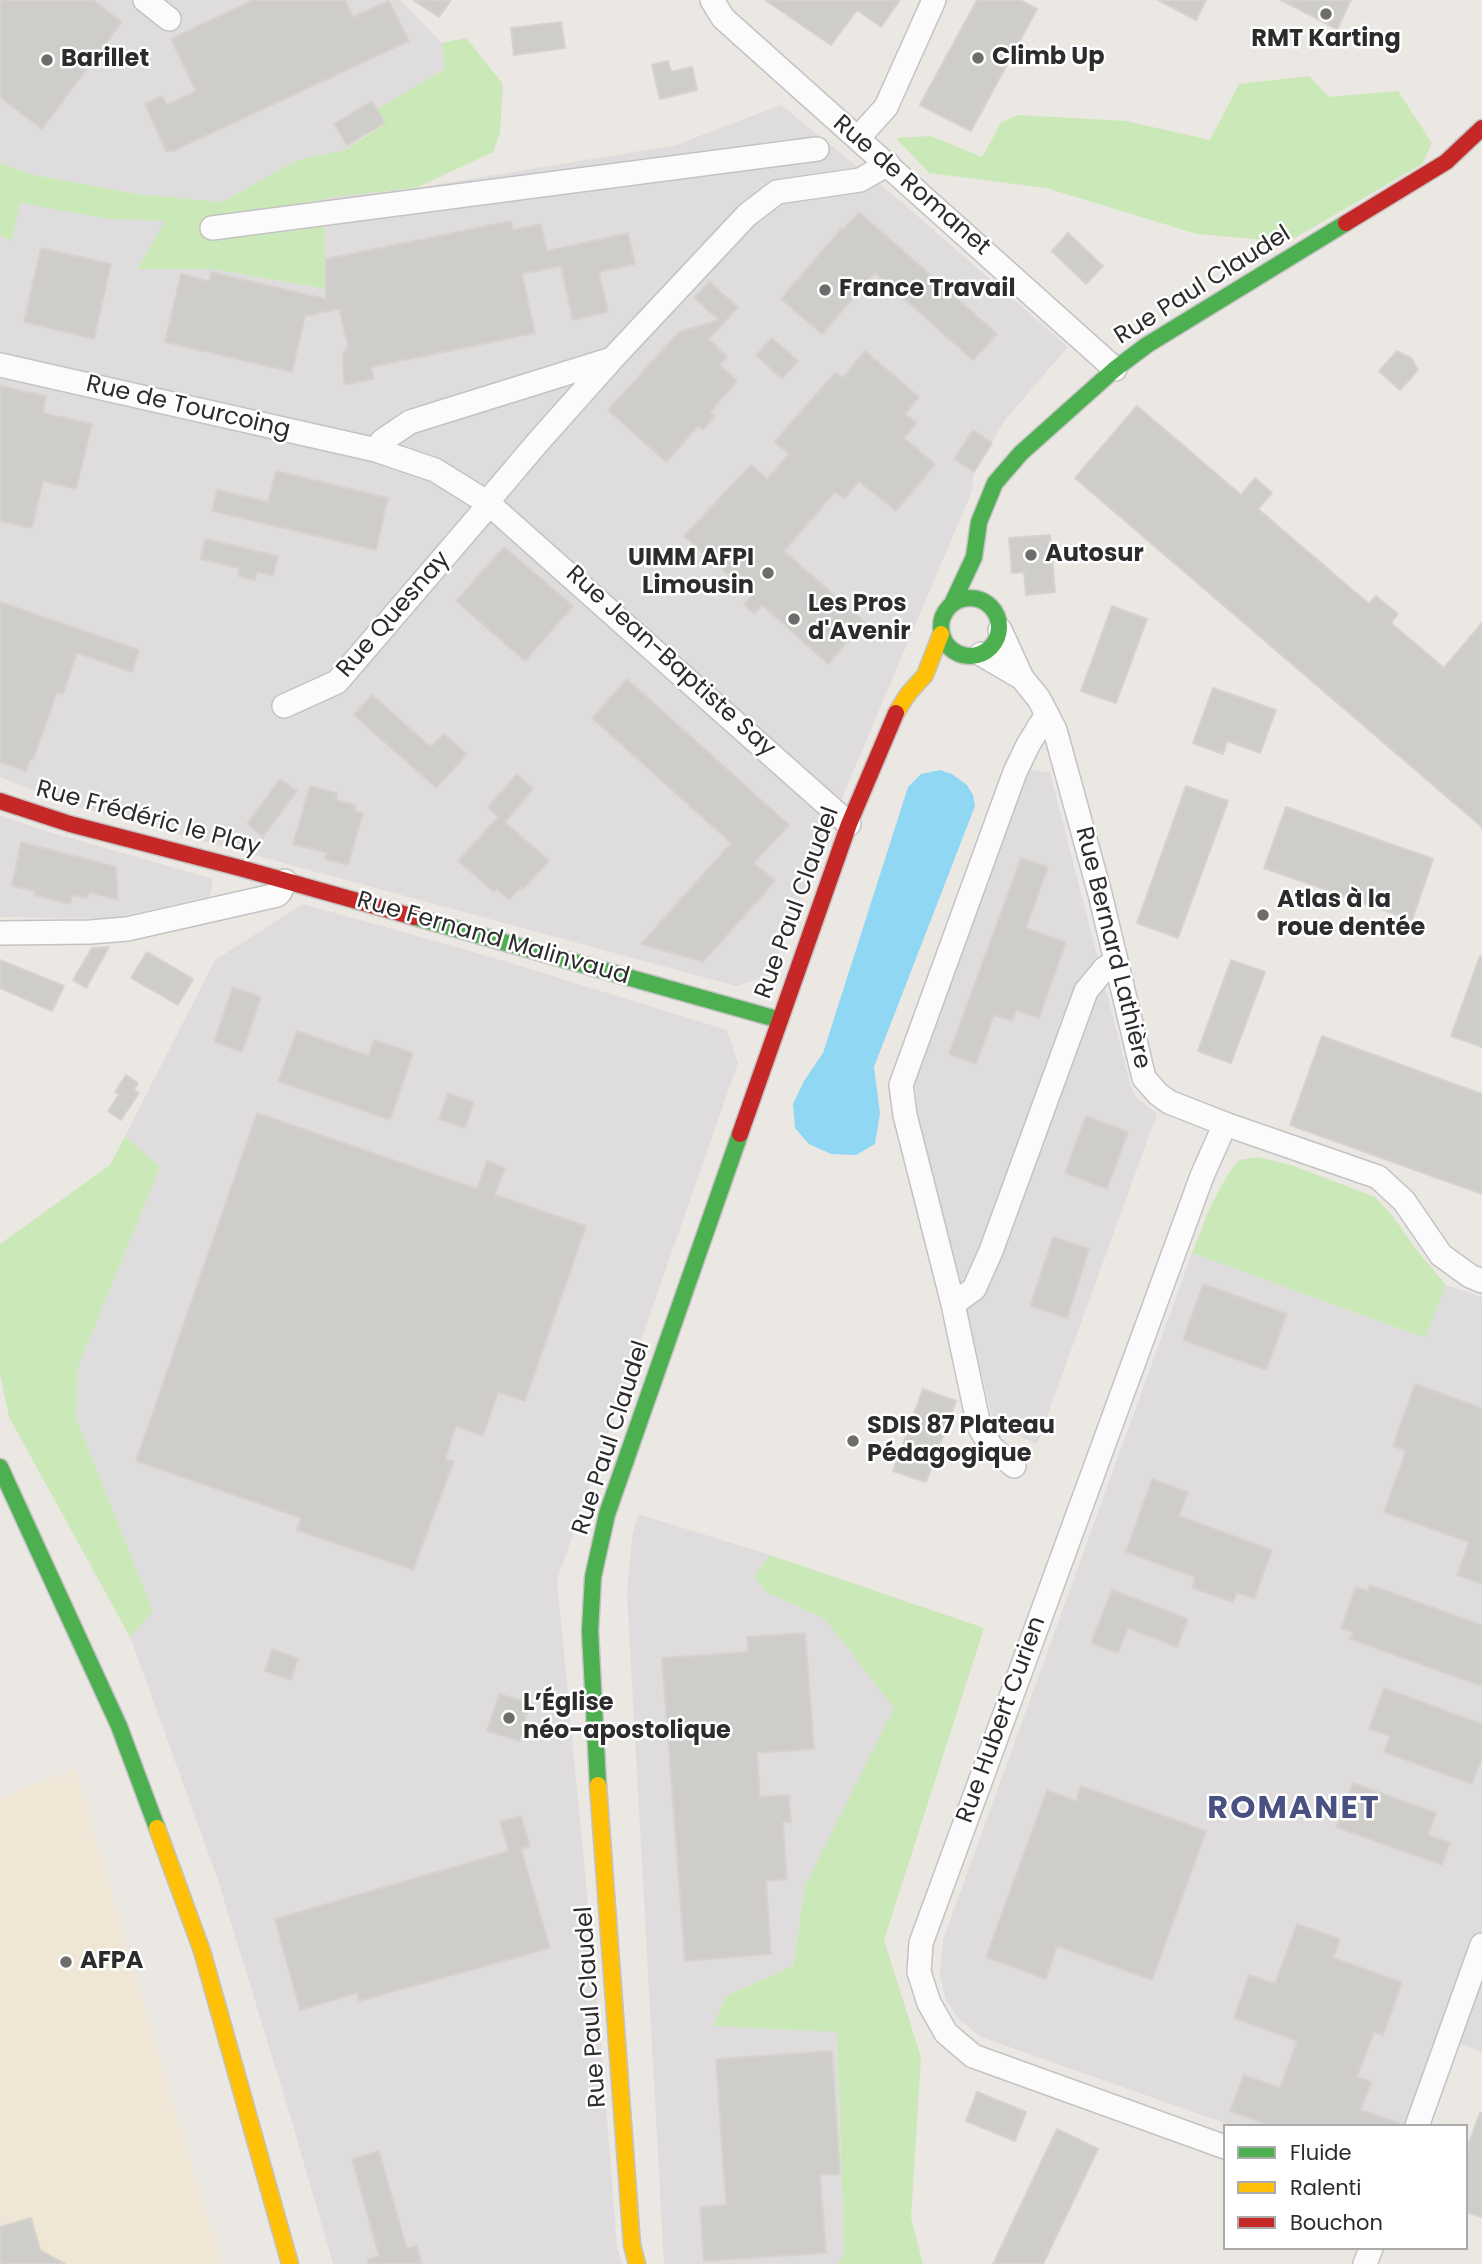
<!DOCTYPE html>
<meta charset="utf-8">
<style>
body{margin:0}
#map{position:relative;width:1482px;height:2264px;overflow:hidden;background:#ebe7e2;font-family:Poppins,sans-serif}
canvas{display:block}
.legend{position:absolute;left:1223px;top:2124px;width:245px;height:126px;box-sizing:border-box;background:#fff;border:2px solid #ababab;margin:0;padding:9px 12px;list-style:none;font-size:21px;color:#2c2c2c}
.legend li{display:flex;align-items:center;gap:14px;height:35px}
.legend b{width:35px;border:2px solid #ababab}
</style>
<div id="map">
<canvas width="1482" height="2264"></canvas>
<ul class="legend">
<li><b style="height:9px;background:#4caf50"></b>Fluide</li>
<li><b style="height:9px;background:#ffc107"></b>Ralenti</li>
<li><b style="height:9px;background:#c62828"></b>Bouchon</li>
</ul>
</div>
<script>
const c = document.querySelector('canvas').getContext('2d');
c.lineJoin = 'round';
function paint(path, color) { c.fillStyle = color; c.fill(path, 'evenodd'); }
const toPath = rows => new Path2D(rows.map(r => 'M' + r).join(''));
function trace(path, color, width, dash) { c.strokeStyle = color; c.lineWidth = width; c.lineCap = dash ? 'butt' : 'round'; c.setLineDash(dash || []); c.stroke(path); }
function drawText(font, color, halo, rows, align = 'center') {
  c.font = font + ' Poppins,sans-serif'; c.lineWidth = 5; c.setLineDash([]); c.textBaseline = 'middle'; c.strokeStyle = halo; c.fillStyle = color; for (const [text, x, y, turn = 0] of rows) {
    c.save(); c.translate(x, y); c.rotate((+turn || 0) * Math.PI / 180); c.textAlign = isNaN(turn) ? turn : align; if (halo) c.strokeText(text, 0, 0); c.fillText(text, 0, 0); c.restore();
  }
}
paint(toPath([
 [0,0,400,0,442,43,445,69,377,109,385,123,345,150,297,160,222,202,138,194,34,175,0,163],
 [781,105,900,201,1068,347,1005,420,974,472,972,491,855,767,769,976,736,986,63,803,0,777,0,236,12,240,20,202,108,219,166,221,137,269,213,269,325,289,324,197,416,188,676,145],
 [1028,769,1050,773,1130,1083,1135,1096,1157,1114,1037,1444,999,1428,992,1417,919,1119,915,1083],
 [0,815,39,829,213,879,210,896,109,919,0,917],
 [303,904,491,957,727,1030,738,1063,557,1580,600,2030,617,2246,622,2264,333,2264,290,2115,217,1877,130,1637,153,1611,76,1418,78,1367,160,1167,125,1136,215,960],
 [1192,1253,1424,1338,1446,1285,1482,1297,1482,2052,1448,2039,1417,2126,1233,2126,981,2037,960,2020,946,2000,940,1976,943,1940],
 [638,1514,770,1555,754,1577,766,1592,825,1619,895,1708,805,1886,793,1966,726,1996,714,2026,837,2032,844,2253,838,2264,664,2264,627,1593,632,1537]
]), '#dfdcde');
paint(toPath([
 [75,1768,179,2124,222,2264,0,2264,0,1799]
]), '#efe6d6');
paint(toPath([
 [466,38,503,84,500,133,493,152,416,188,324,198,326,289,213,269,137,269,165,221,108,219,20,203,12,241,0,236,0,163,34,175,138,194,222,202,297,160,345,150,385,124,377,109,445,69,442,43],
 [1309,76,1329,97,1398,91,1432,143,1422,164,1288,242,1197,234,1046,188,929,173,896,138,931,136,982,157,1001,123,1018,115,1126,121,1210,140,1239,84],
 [125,1136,160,1167,78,1367,76,1418,153,1611,130,1637,9,1417,0,1373,0,1244,110,1165],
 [1258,1157,1291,1165,1375,1197,1392,1215,1415,1248,1446,1285,1425,1338,1192,1253,1210,1207,1228,1174,1239,1160],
 [770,1555,984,1628,884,1940,921,2057,911,2218,923,2264,838,2264,844,2253,837,2032,713,2026,726,1996,793,1966,805,1886,894,1708,825,1619,766,1592,754,1577]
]), '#cbe9b8');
paint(toPath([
 [940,770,952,774,967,785,973,795,975,806,874,1067,880,1113,875,1144,856,1155,831,1154,809,1144,795,1128,793,1104,804,1081,823,1053,908,787,921,774]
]), '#8fd7f3');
const building = toPath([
 [0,0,93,0,122,22,42,129,0,97,0,0],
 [253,0,345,0,353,17,389,1,409,41,173,151,166,151,145,104,162,96,167,105,196,91,171,39,253,0],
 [413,0,451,0,439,17,413,0],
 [765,0,900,0,881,27,857,10,831,45,765,0],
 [977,0,1020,0,1037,9,971,131,920,105,977,0],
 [1158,0,1206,0,1196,20,1158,0],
 [1281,0,1351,0,1337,29,1281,0],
 [561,22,565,48,514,55,511,28,561,22],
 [668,61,671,72,692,67,697,90,660,99,652,65,668,61],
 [372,101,385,123,347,145,334,124,372,101],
 [859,212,997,334,973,360,875,273,822,334,781,299,842,228,844,229,859,212],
 [511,221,513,230,541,224,547,251,628,233,635,264,599,272,608,312,573,320,561,266,522,274,535,333,371,367,374,379,344,385,343,355,348,345,339,309,305,316,292,372,165,342,181,274,209,281,211,272,326,299,326,259,511,221],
 [1068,233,1103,266,1086,284,1052,251,1068,233],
 [41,248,111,264,94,339,24,322,41,248],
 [709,282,738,307,709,339,727,357,720,365,737,381,710,412,715,416,703,430,698,426,666,462,608,410,679,332,719,320,694,298,709,282],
 [772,338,798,361,782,379,756,355,772,338],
 [865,351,919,397,905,414,917,423,904,438,935,464,896,511,859,481,844,499,835,492,784,551,865,622,828,664,762,605,755,614,744,605,752,595,684,536,751,465,767,479,789,454,774,442,836,372,843,377,865,351],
 [1397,351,1411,358,1418,370,1400,390,1379,371,1397,351],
 [0,386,46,396,43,413,92,424,76,489,43,481,32,528,0,521,0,386],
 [1137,406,1241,495,1255,478,1272,493,1258,509,1369,604,1376,596,1398,614,1391,623,1444,668,1482,623,1482,827,1075,478,1137,406],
 [973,430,992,443,974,472,954,459,973,430],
 [276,471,388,498,376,550,212,511,217,490,268,502,276,471],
 [1050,535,1055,592,1026,595,1024,572,1012,573,1009,538,1050,535],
 [205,539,278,556,273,576,257,572,255,580,238,576,239,568,201,559,205,539],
 [504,547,573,606,525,661,456,601,504,547],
 [0,602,139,650,132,672,77,653,63,694,57,692,33,760,30,759,26,771,0,762,0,602],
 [1112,606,1147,619,1116,703,1081,691,1112,606],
 [627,679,789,825,754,863,775,881,703,962,641,944,731,843,592,718,627,679],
 [1213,688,1276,710,1260,753,1227,741,1223,754,1193,743,1213,688],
 [372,695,431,747,444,734,467,754,436,788,354,715,372,695],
 [517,774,533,789,505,822,549,861,523,889,521,887,509,900,497,889,494,892,458,861,498,817,488,807,517,774],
 [280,779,297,791,263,837,247,824,280,779],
 [310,786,337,793,336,800,356,805,354,811,363,813,348,865,325,859,327,853,293,844,310,786],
 [1186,786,1228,801,1178,938,1137,923,1186,786],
 [1286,807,1433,859,1412,920,1264,868,1286,807],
 [21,842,116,867,118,900,89,892,87,898,72,895,70,904,34,895,36,891,12,886,21,842],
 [1021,858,1048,867,1026,928,1066,942,1039,1018,1016,1010,1012,1021,994,1015,976,1064,949,1054,1021,858],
 [109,947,86,988,73,980,92,948,109,947],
 [147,952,193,979,178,1005,131,978,147,952],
 [1480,956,1482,957,1482,1047,1451,1036,1480,956],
 [0,960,64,986,52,1011,0,988,0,960],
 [1231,960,1265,972,1231,1063,1198,1051,1231,960],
 [233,987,261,997,242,1052,214,1042,233,987],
 [297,1031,369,1056,374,1040,413,1053,390,1120,278,1081,297,1031],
 [1322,1036,1482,1094,1482,1194,1290,1125,1322,1036],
 [126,1075,138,1083,134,1090,139,1093,121,1120,108,1111,119,1094,115,1092,126,1075],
 [448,1093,474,1102,465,1128,439,1119,448,1093],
 [257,1113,477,1189,487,1161,505,1168,495,1195,586,1226,525,1401,498,1392,483,1436,456,1426,445,1459,454,1461,413,1570,297,1530,301,1518,136,1461,257,1113],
 [1086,1116,1128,1132,1107,1189,1065,1173,1086,1116],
 [1053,1237,1089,1249,1067,1318,1030,1306,1053,1237],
 [1203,1284,1287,1314,1266,1370,1183,1340,1203,1284],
 [1415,1384,1482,1408,1482,1584,1457,1575,1469,1542,1384,1512,1406,1451,1393,1446,1415,1384],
 [923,1389,956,1401,926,1482,893,1471,923,1389],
 [1152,1479,1188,1492,1179,1516,1272,1550,1254,1599,1237,1592,1233,1602,1192,1588,1195,1577,1126,1552,1152,1479],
 [1370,1585,1482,1625,1482,1686,1350,1639,1353,1632,1341,1628,1356,1587,1368,1591,1370,1585],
 [1112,1590,1188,1619,1177,1647,1128,1628,1118,1653,1091,1643,1112,1590],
 [805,1633,814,1749,757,1753,760,1797,789,1795,791,1822,783,1822,787,1879,766,1881,771,1954,685,1961,662,1658,748,1652,747,1637,805,1633],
 [272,1649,298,1659,291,1680,265,1671,272,1649],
 [1384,1688,1482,1724,1482,1757,1472,1784,1384,1752,1390,1736,1369,1729,1384,1688],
 [499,1694,530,1703,519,1741,487,1731,499,1694],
 [1353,1783,1436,1813,1428,1835,1450,1843,1442,1865,1336,1827,1353,1783],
 [1081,1786,1206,1831,1152,1980,1057,1946,1046,1979,986,1957,1047,1790,1076,1801,1081,1786],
 [521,1816,530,1846,521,1849,550,1948,359,2001,357,1993,300,2010,275,1919,509,1851,500,1822,521,1816],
 [1297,1924,1340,1939,1333,1958,1402,1982,1383,2036,1374,2032,1357,2077,1371,2082,1361,2110,1399,2123,1399,2126,1271,2126,1230,2111,1244,2075,1280,2088,1290,2061,1297,2041,1234,2018,1249,1975,1275,1984,1297,1924],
 [832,2051,840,2174,820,2175,826,2253,704,2261,700,2207,726,2205,716,2059,832,2051],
 [977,2092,1026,2112,1015,2141,966,2121,977,2092],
 [1480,2113,1482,2113,1482,2217,1466,2212,1466,2151,1480,2113],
 [1057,2129,1098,2149,1043,2264,993,2264,1057,2129],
 [379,2151,407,2249,417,2246,422,2264,369,2264,368,2259,379,2256,352,2159,379,2151],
 [31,2218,40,2250,65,2264,0,2264,0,2227,31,2218]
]);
paint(building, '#cfcdc9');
trace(building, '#d6d3ce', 2);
const street = toPath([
 [145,0,169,19],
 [712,0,723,18,1115,369],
 [858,138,886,107,934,0],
 [212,228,817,149],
 [612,359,410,422,382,441,376,450,435,470,488,503,849,824],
 [0,365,376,450],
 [1000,630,1022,678,1039,699,1055,730,1100,894,1144,1078,1158,1094,1169,1102,1225,1124,1378,1177,1404,1201,1441,1255,1470,1276,1482,1281],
 [981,654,1022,678],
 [284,706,337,682,481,514,494,494,538,442,612,359,747,215,777,192,860,180,888,164],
 [0,933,90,932,127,929,277,895,280,892,285,881],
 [953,1304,974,1289,991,1251,1086,991,1105,968,1116,962],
 [1014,1466,991,1447,979,1426,953,1304,905,1115,901,1085,1015,772,1028,745,1047,714],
 [1417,2126,1482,1945],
 [1225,2147,973,2056,946,2033,929,2003,919,1972,921,1943,1202,1176,1225,1124],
 [1365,2264,1371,2248]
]);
const fast = toPath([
 '941 627a29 29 0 1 1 58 0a29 29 0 1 1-58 0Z',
 [952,604,974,557,979,522,995,483,1021,453,1115,369,1147,345,1346,223],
 [414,917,780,1020],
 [0,1467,119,1726,157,1828],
 [598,1785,590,1631,593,1577,607,1514,740,1134]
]);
const slow = toPath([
 [896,713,908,694,925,675,941,634],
 [598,1785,632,2245,637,2264],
 [157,1828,202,1951,290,2264]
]);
const jam = toPath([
 [1346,223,1446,162,1482,128],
 [0,801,70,824,240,868,414,917],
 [740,1134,849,824,896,713]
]);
trace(street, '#c4c3c3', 26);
trace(fast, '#c4c3c3', 19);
trace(slow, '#c4c3c3', 19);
trace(jam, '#c4c3c3', 19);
trace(street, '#fcfbfb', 23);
trace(fast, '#4caf50', 16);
trace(slow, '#ffc107', 16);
trace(jam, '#c62828', 16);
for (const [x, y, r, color] of [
 [1326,14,7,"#6f6d6c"],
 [978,58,7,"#6f6d6c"],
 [47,60,7,"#6f6d6c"],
 [825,290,7,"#6f6d6c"],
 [1031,555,7,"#6f6d6c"],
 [768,573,7,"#6f6d6c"],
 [794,619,7,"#6f6d6c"],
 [1263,915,7,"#6f6d6c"],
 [853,1441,7,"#6f6d6c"],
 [509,1718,7,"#6f6d6c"],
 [66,1962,7,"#6f6d6c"]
]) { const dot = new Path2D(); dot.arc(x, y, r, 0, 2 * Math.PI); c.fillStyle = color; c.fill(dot); trace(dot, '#fff', 2.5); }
drawText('bold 24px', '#2c2c2c', '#fff', [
 ["RMT Karting",1326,40,"center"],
 ["Climb Up",992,58],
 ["Barillet",61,60],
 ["France Travail",839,290],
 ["Autosur",1045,555],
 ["UIMM AFPI",754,559,"right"],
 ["Limousin",754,587,"right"],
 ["Les Pros",808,605],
 ["d'Avenir",808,633],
 ["Atlas à la",1277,901],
 ["roue dentée",1277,929],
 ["SDIS 87 Plateau",867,1427],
 ["Pédagogique",867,1455],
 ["L’Église",523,1704],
 ["néo-apostolique",523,1732],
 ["AFPA",80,1962]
], 'left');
drawText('24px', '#2c2c2c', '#fff', [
 ["Rue de Romanet",911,186,41],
 ["Rue Paul Claudel",1203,286,-32],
 ["Rue de Tourcoing",188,408,13],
 ["Rue Quesnay",394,615,-49],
 ["Rue Jean-Baptiste Say",670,662,42],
 ["Rue Frédéric le Play",148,819,15],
 ["Rue Paul Claudel",798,903,-70],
 ["Rue Fernand Malinvaud",493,939,16],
 ["Rue Bernard Lathière",1112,948,76],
 ["Rue Paul Claudel",612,1438,-72],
 ["Rue Hubert Curien",1002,1720,-70],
 ["Rue Paul Claudel",592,2007,-94]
]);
c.letterSpacing = '2px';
drawText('bold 32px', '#485182', '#fff', [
 ["ROMANET",1294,1810]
]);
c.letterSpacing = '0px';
</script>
